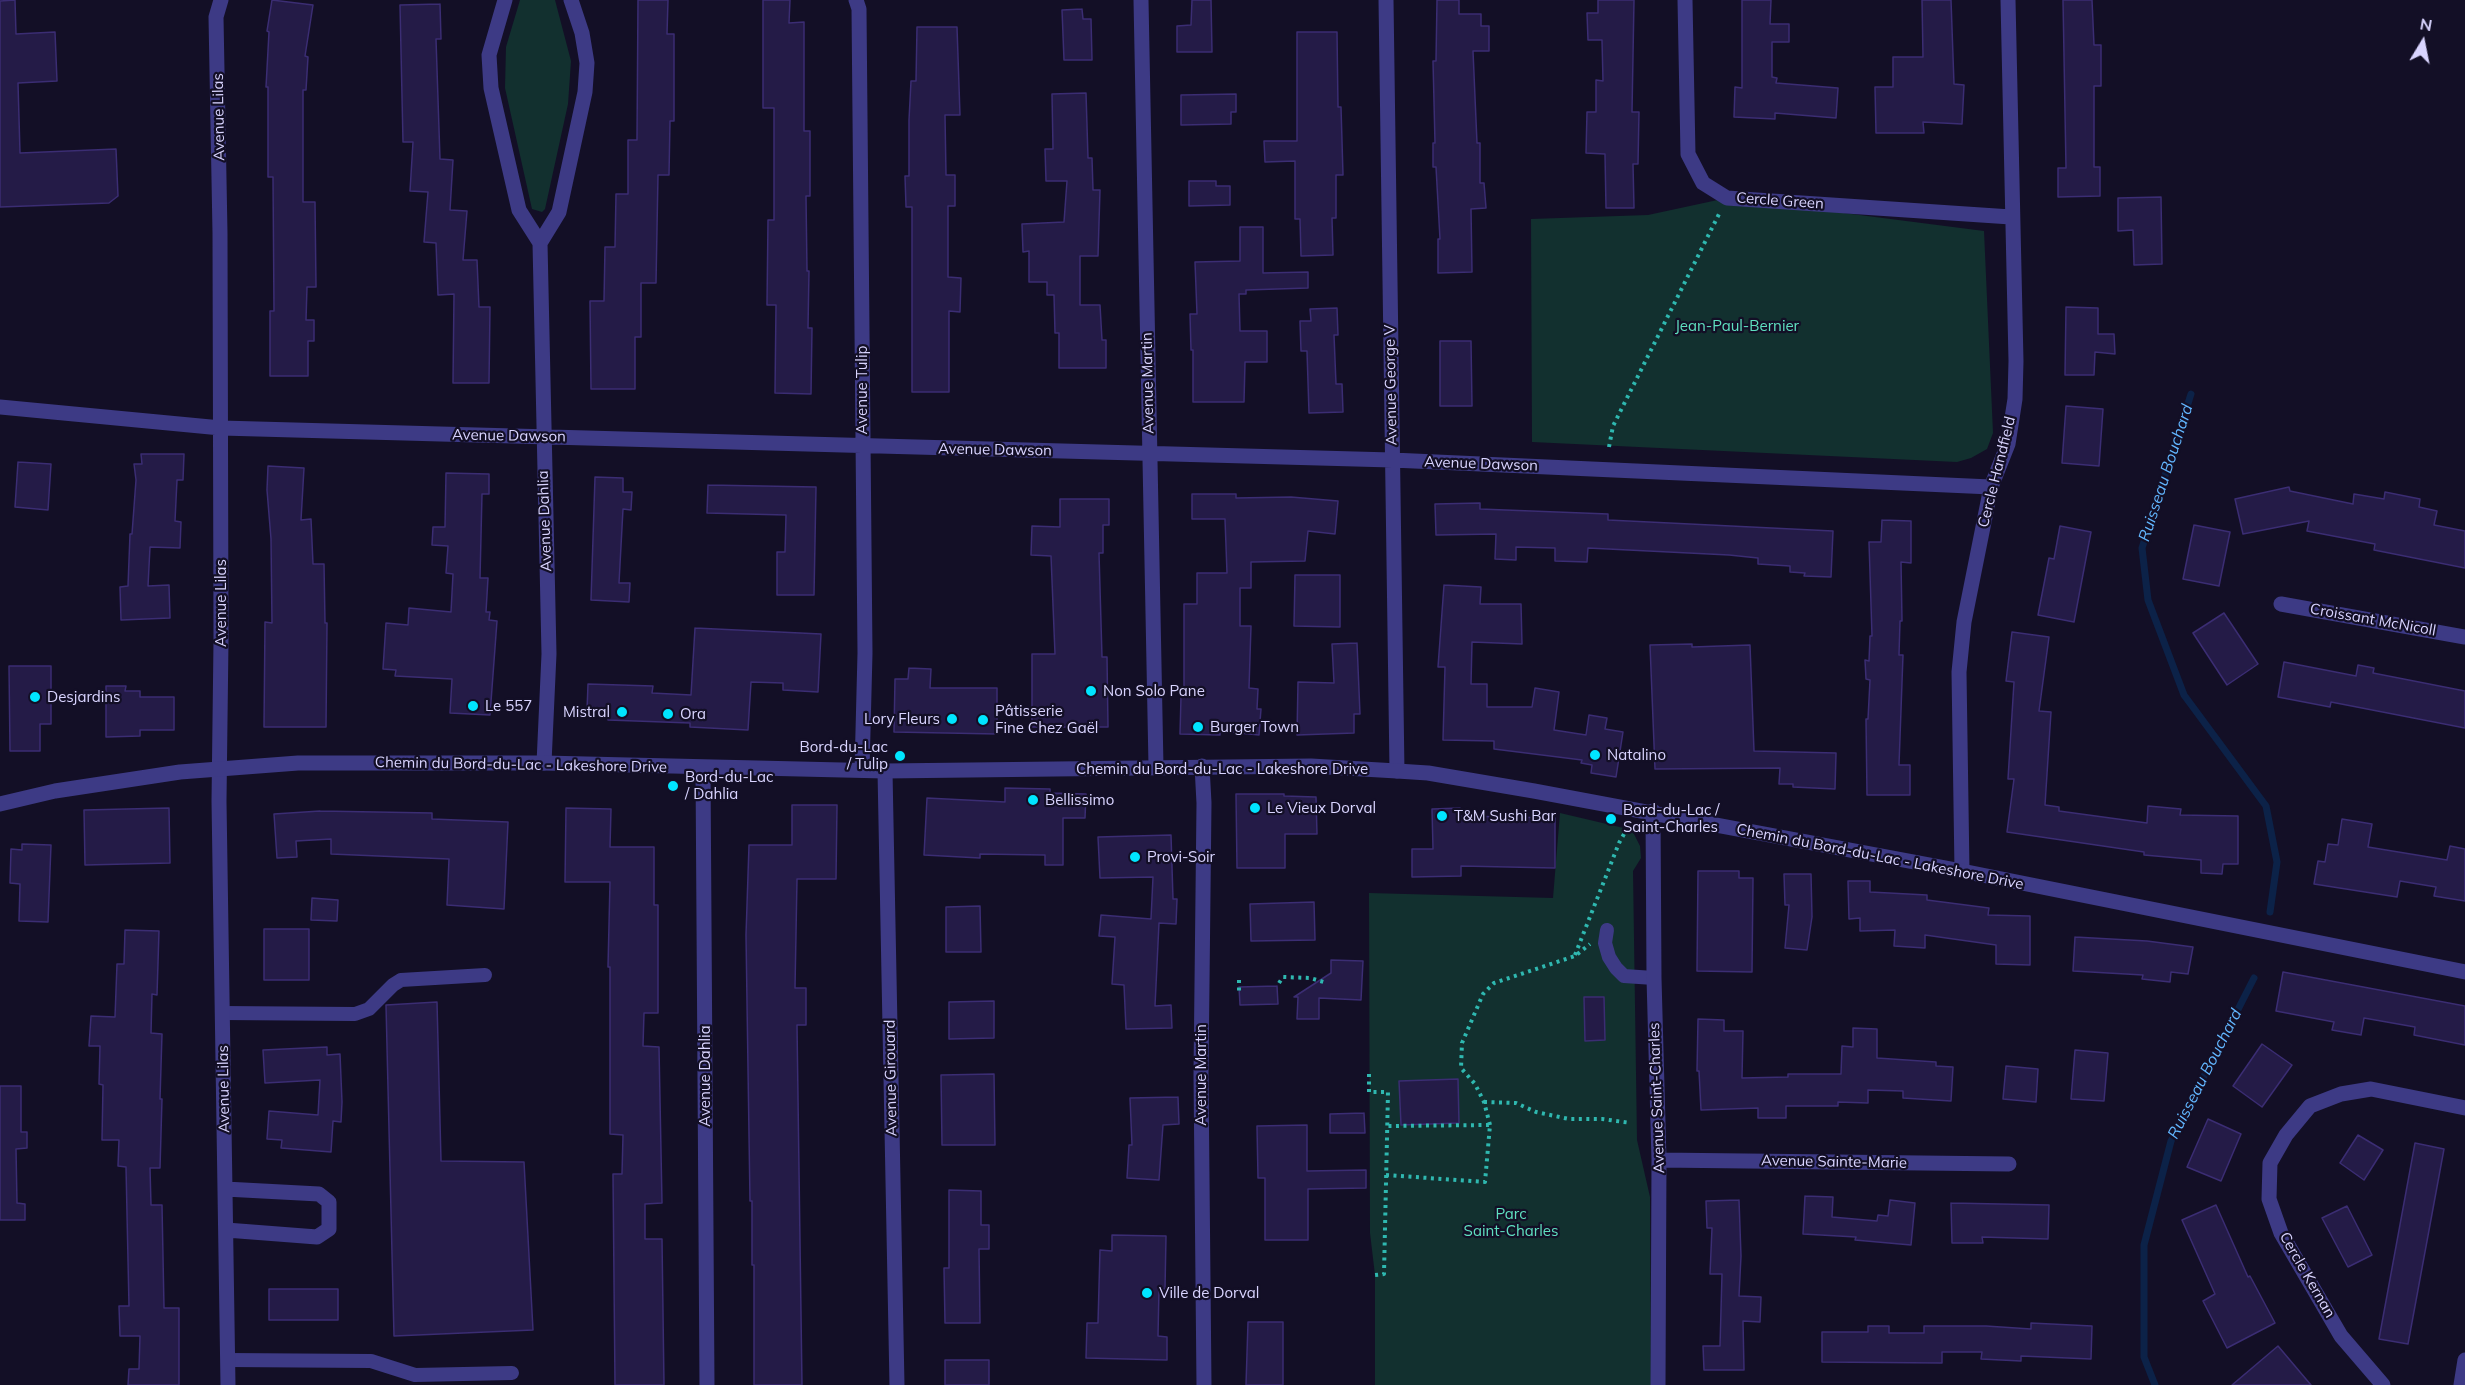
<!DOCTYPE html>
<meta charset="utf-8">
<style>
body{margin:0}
#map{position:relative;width:2465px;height:1385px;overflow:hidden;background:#130f26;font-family:Mulish,sans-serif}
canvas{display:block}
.north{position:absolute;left:2393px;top:12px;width:60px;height:60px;-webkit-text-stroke:4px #130f26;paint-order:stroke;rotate:10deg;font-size:16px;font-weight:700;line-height:24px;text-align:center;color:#d9d4ff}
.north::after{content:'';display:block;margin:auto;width:21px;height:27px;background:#d9d4ff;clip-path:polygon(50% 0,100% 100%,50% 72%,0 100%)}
</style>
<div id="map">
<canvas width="2465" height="1385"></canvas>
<div class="north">N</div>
</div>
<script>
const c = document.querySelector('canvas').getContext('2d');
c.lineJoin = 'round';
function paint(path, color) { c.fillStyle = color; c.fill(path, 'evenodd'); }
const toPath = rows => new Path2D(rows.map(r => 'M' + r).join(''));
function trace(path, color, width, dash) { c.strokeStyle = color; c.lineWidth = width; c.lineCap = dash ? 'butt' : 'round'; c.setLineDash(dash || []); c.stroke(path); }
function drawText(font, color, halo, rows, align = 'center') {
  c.font = font + ' Mulish,sans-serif'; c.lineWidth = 4.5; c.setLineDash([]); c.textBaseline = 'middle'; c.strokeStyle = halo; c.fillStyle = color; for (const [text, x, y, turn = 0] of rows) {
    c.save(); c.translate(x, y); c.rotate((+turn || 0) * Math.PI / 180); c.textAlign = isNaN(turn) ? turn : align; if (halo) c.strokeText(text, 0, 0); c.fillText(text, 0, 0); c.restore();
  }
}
paint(toPath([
 [520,0,555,0,571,61,568,104,545,209,542,212,532,209,505,88,506,47],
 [1727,198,1984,231,1993,433,1987,449,1971,458,1957,462,1532,442,1531,219,1648,215],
 [1560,813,1628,829,1634,834,1640,846,1641,858,1633,871,1637,1140,1650,1197,1651,1385,1375,1385,1375,1275,1370,1233,1369,893,1553,898]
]), '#12302f');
trace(toPath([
 [2191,394,2142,548,2148,600,2184,695,2266,806,2277,862,2270,912],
 [2155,1385,2144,1357,2144,1245,2171,1141,2254,978]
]), '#0c2248', 7);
const building = toPath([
 [15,0,16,34,55,32,57,81,18,83,20,153,116,149,118,196,109,203,0,207,0,1,15,0],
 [272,0,313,5,305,56,308,57,306,90,303,90,303,202,315,202,316,287,307,287,306,320,314,320,314,341,308,341,308,376,270,376,270,311,274,311,273,177,268,177,268,87,266,87,269,32,267,31,272,0],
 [638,0,668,0,667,34,674,34,674,121,670,121,669,175,658,175,656,283,641,283,641,337,635,337,635,389,591,389,590,301,604,301,605,247,615,247,616,194,628,194,628,140,637,140,638,0],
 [763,0,790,0,789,23,804,22,804,131,810,131,810,196,806,196,807,271,809,271,808,328,812,328,811,394,775,393,776,305,767,305,768,220,774,220,774,108,763,108,763,0],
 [1192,0,1211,0,1212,52,1177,52,1177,26,1191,25,1192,0],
 [1437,0,1459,0,1459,14,1481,14,1481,26,1489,26,1489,51,1473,51,1477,143,1480,143,1480,183,1484,183,1486,208,1471,209,1472,272,1438,273,1438,239,1440,239,1436,167,1433,167,1433,143,1435,143,1433,61,1436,61,1437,0],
 [1598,0,1634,0,1632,112,1639,112,1638,164,1633,164,1634,208,1606,208,1605,154,1586,153,1587,112,1596,112,1596,80,1603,81,1602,40,1588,40,1587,13,1598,13,1598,0],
 [1742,0,1771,0,1770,24,1789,24,1789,42,1772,42,1772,77,1777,78,1776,83,1838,88,1836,118,1775,113,1775,119,1734,117,1735,87,1742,88,1742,0],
 [1922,0,1951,0,1954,84,1964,85,1962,124,1923,122,1924,133,1876,133,1875,87,1893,87,1893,57,1923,57,1922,0],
 [2063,0,2092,0,2094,45,2101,45,2101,86,2094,86,2094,167,2100,167,2100,196,2058,197,2058,168,2066,168,2063,0],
 [440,4,441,39,436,39,440,159,453,160,450,210,467,211,463,260,477,260,479,307,490,307,489,383,453,383,454,294,438,295,436,243,424,242,428,192,410,191,413,142,403,142,400,5,440,4],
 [1082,9,1083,19,1091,19,1092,60,1064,60,1062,10,1082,9],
 [917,27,957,27,960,115,945,115,946,175,955,175,955,206,948,206,948,277,961,278,960,312,949,311,949,392,912,392,912,207,906,207,905,176,909,176,909,120,911,81,916,81,917,27],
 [1297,32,1337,32,1338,107,1341,107,1343,175,1336,175,1336,218,1332,218,1333,255,1301,256,1300,219,1295,219,1295,161,1265,162,1264,141,1297,141,1297,32],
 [1086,93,1088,158,1092,158,1093,190,1100,190,1098,256,1080,256,1080,305,1100,305,1102,340,1106,340,1106,368,1059,368,1059,333,1055,333,1054,295,1047,295,1047,282,1029,282,1029,251,1023,252,1022,224,1064,222,1067,181,1046,181,1045,149,1053,149,1052,94,1086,93],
 [1236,94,1236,112,1231,112,1231,124,1181,125,1181,95,1236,94],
 [1189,181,1216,181,1216,186,1230,186,1230,205,1189,206,1189,181],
 [2161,197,2162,264,2134,265,2133,230,2118,231,2118,198,2161,197],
 [1240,227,1263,227,1263,273,1308,272,1308,288,1246,290,1246,294,1239,294,1240,331,1267,331,1267,362,1245,362,1244,402,1193,402,1193,350,1191,350,1190,314,1197,314,1195,262,1240,261,1240,227],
 [2066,307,2098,308,2098,334,2114,334,2115,354,2095,352,2094,375,2065,375,2066,307],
 [1337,308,1338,335,1334,335,1336,384,1342,384,1343,412,1309,413,1307,351,1301,351,1300,321,1311,321,1310,309,1337,308],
 [1440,341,1471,341,1472,406,1440,406,1440,341],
 [2066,406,2103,409,2099,466,2062,463,2066,406],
 [141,454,184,454,183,480,177,480,175,521,181,522,180,548,150,547,148,586,169,585,170,618,121,620,120,587,128,586,130,534,132,534,136,480,134,464,142,464,141,454],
 [18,462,51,464,48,510,15,507,18,462],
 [268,466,304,468,301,520,311,519,313,564,324,564,325,623,327,623,326,727,264,727,265,622,272,623,271,539,267,490,268,466],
 [446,473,489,474,489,494,482,494,480,578,488,578,486,612,490,612,489,620,497,621,490,715,450,713,452,679,395,676,396,670,383,669,386,623,408,625,409,608,451,612,453,574,446,573,448,546,432,545,433,527,445,527,446,473],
 [595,477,623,478,623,492,632,492,631,510,623,509,619,583,630,583,629,602,591,600,595,477],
 [708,485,816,487,814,595,777,595,777,552,785,552,786,515,707,513,708,485],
 [2289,487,2290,491,2353,504,2354,494,2384,499,2385,492,2420,499,2419,507,2437,511,2434,525,2465,531,2465,568,2374,550,2375,544,2307,531,2309,521,2243,534,2235,499,2289,487],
 [1192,494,1236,494,1236,498,1291,497,1338,501,1335,534,1308,531,1305,561,1251,562,1251,588,1240,588,1240,626,1251,626,1249,688,1258,689,1257,709,1261,709,1259,735,1220,731,1220,735,1180,734,1181,697,1184,697,1184,604,1197,604,1197,573,1227,573,1225,519,1192,519,1192,494],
 [1060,499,1109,499,1109,525,1103,525,1103,553,1099,553,1102,657,1107,657,1108,727,1032,727,1032,654,1055,654,1051,556,1031,555,1032,526,1060,527,1060,499],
 [1480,503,1480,509,1608,514,1608,520,1833,531,1831,577,1804,576,1805,573,1790,572,1790,566,1758,564,1758,558,1729,555,1588,548,1587,562,1555,561,1555,548,1516,547,1516,560,1495,559,1496,534,1436,535,1435,504,1480,503],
 [1882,520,1911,521,1911,563,1901,562,1902,621,1900,621,1899,655,1903,655,1899,765,1910,765,1910,795,1867,795,1866,719,1868,719,1870,680,1866,679,1865,660,1869,661,1870,636,1872,636,1869,542,1881,542,1882,520],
 [2194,525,2230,532,2219,586,2183,579,2194,525],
 [2060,526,2091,532,2074,622,2038,615,2049,558,2054,559,2060,526],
 [1295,575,1340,575,1340,627,1294,626,1295,575],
 [1444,585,1481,587,1480,604,1521,604,1522,644,1472,642,1471,684,1487,684,1487,707,1532,707,1535,688,1559,692,1554,730,1586,735,1589,715,1607,718,1605,729,1623,732,1616,777,1591,773,1592,765,1581,763,1582,760,1494,749,1494,741,1443,740,1445,667,1438,667,1444,585],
 [2224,613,2258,664,2227,685,2193,633,2224,613],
 [695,628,821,634,818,692,783,690,783,683,751,682,748,730,690,727,690,723,608,720,609,711,587,711,588,684,653,686,652,693,691,695,695,628],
 [2012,632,2049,637,2039,711,2051,712,2045,805,2059,807,2059,811,2147,823,2148,806,2181,809,2180,815,2238,816,2238,864,2223,864,2222,874,2201,873,2201,860,2144,855,2144,852,2007,832,2014,779,2008,779,2014,682,2006,681,2012,632],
 [1357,643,1360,714,1354,714,1354,733,1297,735,1298,682,1334,683,1332,644,1357,643],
 [1692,644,1692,647,1750,645,1754,751,1836,753,1835,789,1793,787,1793,784,1779,784,1780,768,1655,769,1650,645,1692,644],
 [2284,662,2356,676,2358,665,2374,668,2373,673,2465,691,2465,728,2331,702,2330,707,2278,697,2284,662],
 [9,666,51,666,51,724,40,724,40,751,10,751,9,666],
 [909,668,931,669,930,688,997,688,997,734,894,732,895,679,908,679,909,668],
 [106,686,126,686,125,691,140,691,140,697,174,697,174,730,140,730,140,736,106,737,106,686],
 [1005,788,1050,789,1050,793,1086,794,1085,818,1063,818,1063,865,1045,865,1045,855,980,854,980,858,924,855,927,798,1005,802,1005,788],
 [1236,794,1284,794,1284,796,1316,797,1317,834,1285,834,1285,868,1237,868,1236,794],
 [792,805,837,805,836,879,797,879,795,988,806,988,806,1025,797,1025,802,1385,754,1385,754,1265,752,1265,752,1201,750,1201,746,935,749,845,792,845,792,805],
 [169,808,170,863,85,865,84,810,169,808],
 [566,808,611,809,610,847,654,847,654,905,658,905,658,1013,644,1013,643,1046,659,1047,662,1203,645,1204,645,1239,662,1239,664,1385,615,1385,613,1174,622,1174,623,1135,610,1134,610,967,608,967,610,882,565,882,566,808],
 [1460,808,1460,816,1555,818,1555,868,1461,866,1461,876,1412,877,1412,849,1433,849,1432,809,1460,808],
 [320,811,432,813,432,819,508,822,504,909,447,905,449,859,331,854,331,839,296,841,297,857,277,858,274,814,320,811],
 [2342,819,2372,824,2368,847,2447,860,2450,846,2465,849,2465,901,2434,896,2436,887,2400,881,2397,897,2314,884,2318,861,2325,862,2328,844,2338,845,2342,819],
 [1171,835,1173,899,1177,899,1176,924,1159,923,1155,1006,1171,1005,1172,1028,1126,1029,1124,985,1112,984,1115,937,1099,936,1101,915,1151,919,1153,877,1100,878,1098,837,1171,835],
 [22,844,51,845,48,922,19,921,20,884,10,883,11,849,22,850,22,844],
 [1698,871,1739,871,1739,878,1753,878,1752,972,1697,971,1698,871],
 [1784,874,1811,874,1812,917,1807,950,1785,948,1789,905,1785,905,1784,874],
 [1848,881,1870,881,1870,892,1927,895,1927,900,1989,908,1988,915,2030,916,2030,965,1996,964,1996,945,1925,935,1925,948,1894,946,1895,930,1860,931,1860,918,1849,919,1848,881],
 [312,898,338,900,337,921,311,920,312,898],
 [1314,902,1315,940,1251,941,1250,904,1314,902],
 [980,906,981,952,946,952,946,907,980,906],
 [264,929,309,929,309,980,264,980,264,929],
 [125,930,159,931,157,995,152,994,151,1033,162,1034,160,1099,162,1099,160,1168,150,1168,151,1205,162,1205,164,1308,179,1308,179,1385,128,1385,129,1369,139,1369,140,1336,120,1336,119,1306,129,1306,126,1167,118,1166,119,1140,102,1140,103,1085,99,1084,100,1046,89,1046,91,1016,115,1017,117,964,124,964,125,930],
 [2075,937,2147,941,2193,947,2188,974,2171,972,2170,982,2142,979,2143,975,2073,971,2075,937],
 [1331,960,1363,961,1361,1000,1319,998,1319,1019,1297,1019,1298,997,1294,997,1331,973,1331,960],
 [2283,972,2465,1006,2465,1045,2414,1035,2415,1027,2364,1018,2361,1035,2332,1030,2334,1022,2276,1011,2283,972],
 [1277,986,1278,1004,1240,1005,1239,987,1277,986],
 [1584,997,1604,997,1605,1040,1585,1041,1584,997],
 [994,1001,994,1038,949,1039,949,1002,994,1001],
 [437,1002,441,1161,524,1162,533,1330,394,1336,386,1005,437,1002],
 [1698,1019,1724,1020,1724,1031,1743,1031,1742,1078,1788,1077,1788,1074,1841,1074,1842,1046,1853,1047,1853,1028,1877,1029,1877,1058,1936,1062,1936,1066,1953,1067,1951,1101,1903,1098,1903,1091,1868,1090,1868,1103,1838,1102,1838,1106,1786,1106,1786,1118,1758,1118,1758,1108,1701,1110,1699,1071,1697,1071,1698,1019],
 [2262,1044,2292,1065,2262,1107,2233,1086,2262,1044],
 [327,1047,327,1055,340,1054,342,1102,341,1122,333,1121,331,1152,281,1148,282,1140,267,1139,269,1111,318,1115,320,1080,265,1083,263,1050,327,1047],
 [2075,1050,2108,1053,2104,1101,2071,1099,2075,1050],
 [2006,1066,2038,1069,2036,1102,2003,1099,2006,1066],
 [994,1074,995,1145,942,1145,941,1075,994,1074],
 [1458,1079,1459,1123,1401,1125,1399,1081,1458,1079],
 [0,1086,21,1086,21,1132,27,1132,27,1148,16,1149,17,1203,25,1204,25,1220,0,1220,0,1086],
 [1178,1097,1179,1124,1163,1125,1159,1180,1127,1178,1129,1145,1132,1145,1130,1098,1178,1097],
 [1364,1113,1365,1133,1330,1133,1330,1114,1364,1113],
 [2208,1119,2241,1134,2221,1181,2187,1167,2208,1119],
 [1307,1125,1307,1171,1366,1170,1366,1188,1308,1189,1308,1240,1265,1240,1265,1178,1258,1178,1257,1126,1307,1125],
 [2358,1135,2383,1150,2364,1180,2340,1163,2358,1135],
 [2415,1143,2444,1149,2408,1344,2379,1339,2415,1143],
 [949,1190,981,1191,981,1225,989,1225,989,1249,979,1249,980,1323,945,1323,944,1268,949,1268,949,1190],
 [1805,1196,1833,1197,1832,1217,1877,1221,1878,1215,1888,1216,1890,1200,1915,1203,1911,1245,1855,1240,1856,1237,1803,1234,1805,1196],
 [1739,1200,1741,1256,1739,1296,1761,1297,1760,1322,1743,1321,1744,1370,1704,1370,1703,1346,1720,1346,1722,1274,1710,1274,1712,1228,1707,1228,1706,1201,1739,1200],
 [1951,1203,2049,1205,2048,1239,1982,1237,1983,1243,1952,1243,1951,1203],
 [2216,1205,2248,1277,2250,1276,2275,1323,2227,1348,2203,1301,2215,1294,2182,1220,2216,1205],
 [2347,1206,2372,1255,2348,1267,2322,1218,2347,1206],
 [1112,1235,1166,1236,1165,1289,1159,1289,1158,1336,1167,1337,1167,1360,1086,1358,1087,1323,1098,1323,1100,1250,1112,1251,1112,1235],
 [269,1289,338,1289,338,1320,269,1320,269,1289],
 [1248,1322,1283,1322,1283,1385,1246,1385,1248,1322],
 [2031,1323,2092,1326,2091,1359,2021,1356,2021,1361,1981,1359,1982,1352,1942,1352,1942,1363,1822,1362,1822,1332,1868,1332,1868,1326,1889,1326,1889,1333,1924,1333,1924,1326,1986,1326,2031,1329,2031,1323],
 [2278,1346,2311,1385,2232,1385,2278,1346],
 [945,1360,989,1360,989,1385,945,1385,945,1360]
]);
paint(building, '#241b47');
trace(building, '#3b2d73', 1.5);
trace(toPath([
 [1609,447,1613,426,1720,212],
 [1575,955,1619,843,1628,827],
 [1239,980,1239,995],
 [1279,983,1283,977,1310,978,1327,983],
 [1369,1074,1369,1092,1388,1092,1384,1274,1375,1275],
 [1484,1102,1516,1103,1536,1112,1569,1119,1602,1119,1631,1123],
 [1490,1125,1484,1102,1475,1084,1461,1068,1462,1043,1483,994,1494,983,1575,956,1590,944],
 [1386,1175,1485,1182,1490,1125,1387,1126]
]), '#2fb8b0', 4, [3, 4.5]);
trace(toPath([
 [1607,930,1605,943,1609,957,1616,968,1624,976,1654,978],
 [222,1013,355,1014,369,1009,393,985,401,980,485,975],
 [228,1360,371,1361,415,1375,512,1373]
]), '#3d3a85', 14);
trace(toPath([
 [221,0,216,17,220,233,221,641,219,801,228,1385],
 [505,0,489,55,491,88,519,210,540,243,549,654,544,763],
 [856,0,859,9,865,653,862,770],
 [1141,0,1156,766],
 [1386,0,1397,771],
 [1685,0,1688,154,1703,183,1727,198,2011,217],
 [540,243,559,212,585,92,587,63,582,33,571,0],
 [0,407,221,428,1392,460,1991,487],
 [2281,604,2465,637],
 [1202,766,1204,803,1201,1074,1204,1385],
 [703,768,707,1385],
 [885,771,897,1385],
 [1653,811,1654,978,1659,1160,1658,1385],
 [1962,871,1959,672,1964,622,1991,487,2008,444,2015,399,2016,361,2008,0],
 [1659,1160,2009,1164],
 [225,1189,319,1194,329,1202,329,1229,317,1237,226,1230],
 [2383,1385,2341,1336,2281,1233,2269,1199,2270,1163,2286,1135,2310,1106,2341,1094,2371,1089,2465,1108],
 [2461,1385,2465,1360]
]), '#3d3a85', 15);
trace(toPath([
 [0,804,55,791,180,772,298,763,544,763,885,771,1311,766,1397,771,1428,773,1534,791,1962,871,2465,972]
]), '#3d3a85', 15);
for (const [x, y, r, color] of [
 [1091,691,6,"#00e5ff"],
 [35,697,6,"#00e5ff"],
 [473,706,6,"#00e5ff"],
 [622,712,6,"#00e5ff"],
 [668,714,6,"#00e5ff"],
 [952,719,6,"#00e5ff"],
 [983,720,6,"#00e5ff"],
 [1198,727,6,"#00e5ff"],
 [1595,755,6,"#00e5ff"],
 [900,756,6,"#00e5ff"],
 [673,786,6,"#00e5ff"],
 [1033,800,6,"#00e5ff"],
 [1255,808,6,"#00e5ff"],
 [1442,816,6,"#00e5ff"],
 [1611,819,6,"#00e5ff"],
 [1135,857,6,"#00e5ff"],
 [1147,1293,6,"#00e5ff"]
]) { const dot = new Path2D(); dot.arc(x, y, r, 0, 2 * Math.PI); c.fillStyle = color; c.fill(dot); trace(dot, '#130f26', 2); }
drawText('15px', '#d9d4ff', '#130f26', [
 ["Avenue Lilas",219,117,-91],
 ["Cercle Green",1780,201,4],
 ["Avenue Martin",1148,383,-91],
 ["Avenue George V",1391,385,-91],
 ["Avenue Tulip",862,390,-90],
 ["Avenue Dawson",509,436,1],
 ["Avenue Dawson",995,450,1],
 ["Avenue Dawson",1481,464,2],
 ["Cercle Handfield",1997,472,-76],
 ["Avenue Dahlia",545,521,-92],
 ["Avenue Lilas",221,603,-90],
 ["Croissant McNicoll",2373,620,10],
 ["Chemin du Bord-du-Lac - Lakeshore Drive",521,765,1],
 ["Chemin du Bord-du-Lac - Lakeshore Drive",1222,769],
 ["Chemin du Bord-du-Lac - Lakeshore Drive",1880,857,11],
 ["Avenue Martin",1201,1075,-90],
 ["Avenue Dahlia",705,1076,-90],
 ["Avenue Girouard",891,1078,-91],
 ["Avenue Lilas",224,1089,-91],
 ["Avenue Saint-Charles",1657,1098,-92],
 ["Avenue Sainte-Marie",1834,1162,1],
 ["Cercle Kernan",2307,1275,60]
]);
drawText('15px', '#5fe0c0', '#130f26', [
 ["Jean-Paul-Bernier",1737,326],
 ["Parc",1511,1214],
 ["Saint-Charles",1511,1231]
]);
drawText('15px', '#d9d4ff', '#130f26', [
 ["Non Solo Pane",1103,691],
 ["Desjardins",47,697],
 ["Le 557",485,706],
 ["Pâtisserie",995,711],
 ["Fine Chez Gaël",995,728],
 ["Mistral",610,712,"right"],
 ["Ora",680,714],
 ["Lory Fleurs",940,719,"right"],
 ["Burger Town",1210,727],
 ["Bord-du-Lac",888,747,"right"],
 ["/ Tulip",888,764,"right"],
 ["Natalino",1607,755],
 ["Bord-du-Lac",685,777],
 ["/ Dahlia",685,794],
 ["Bellissimo",1045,800],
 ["Le Vieux Dorval",1267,808],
 ["Bord-du-Lac /",1623,810],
 ["Saint-Charles",1623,827],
 ["T&M Sushi Bar",1454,816],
 ["Provi-Soir",1147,857],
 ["Ville de Dorval",1159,1293]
], 'left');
drawText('italic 16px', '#62b6ff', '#130f26', [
 ["Ruisseau Bouchard",2166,473,-72],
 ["Ruisseau Bouchard",2205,1074,-63]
]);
</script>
